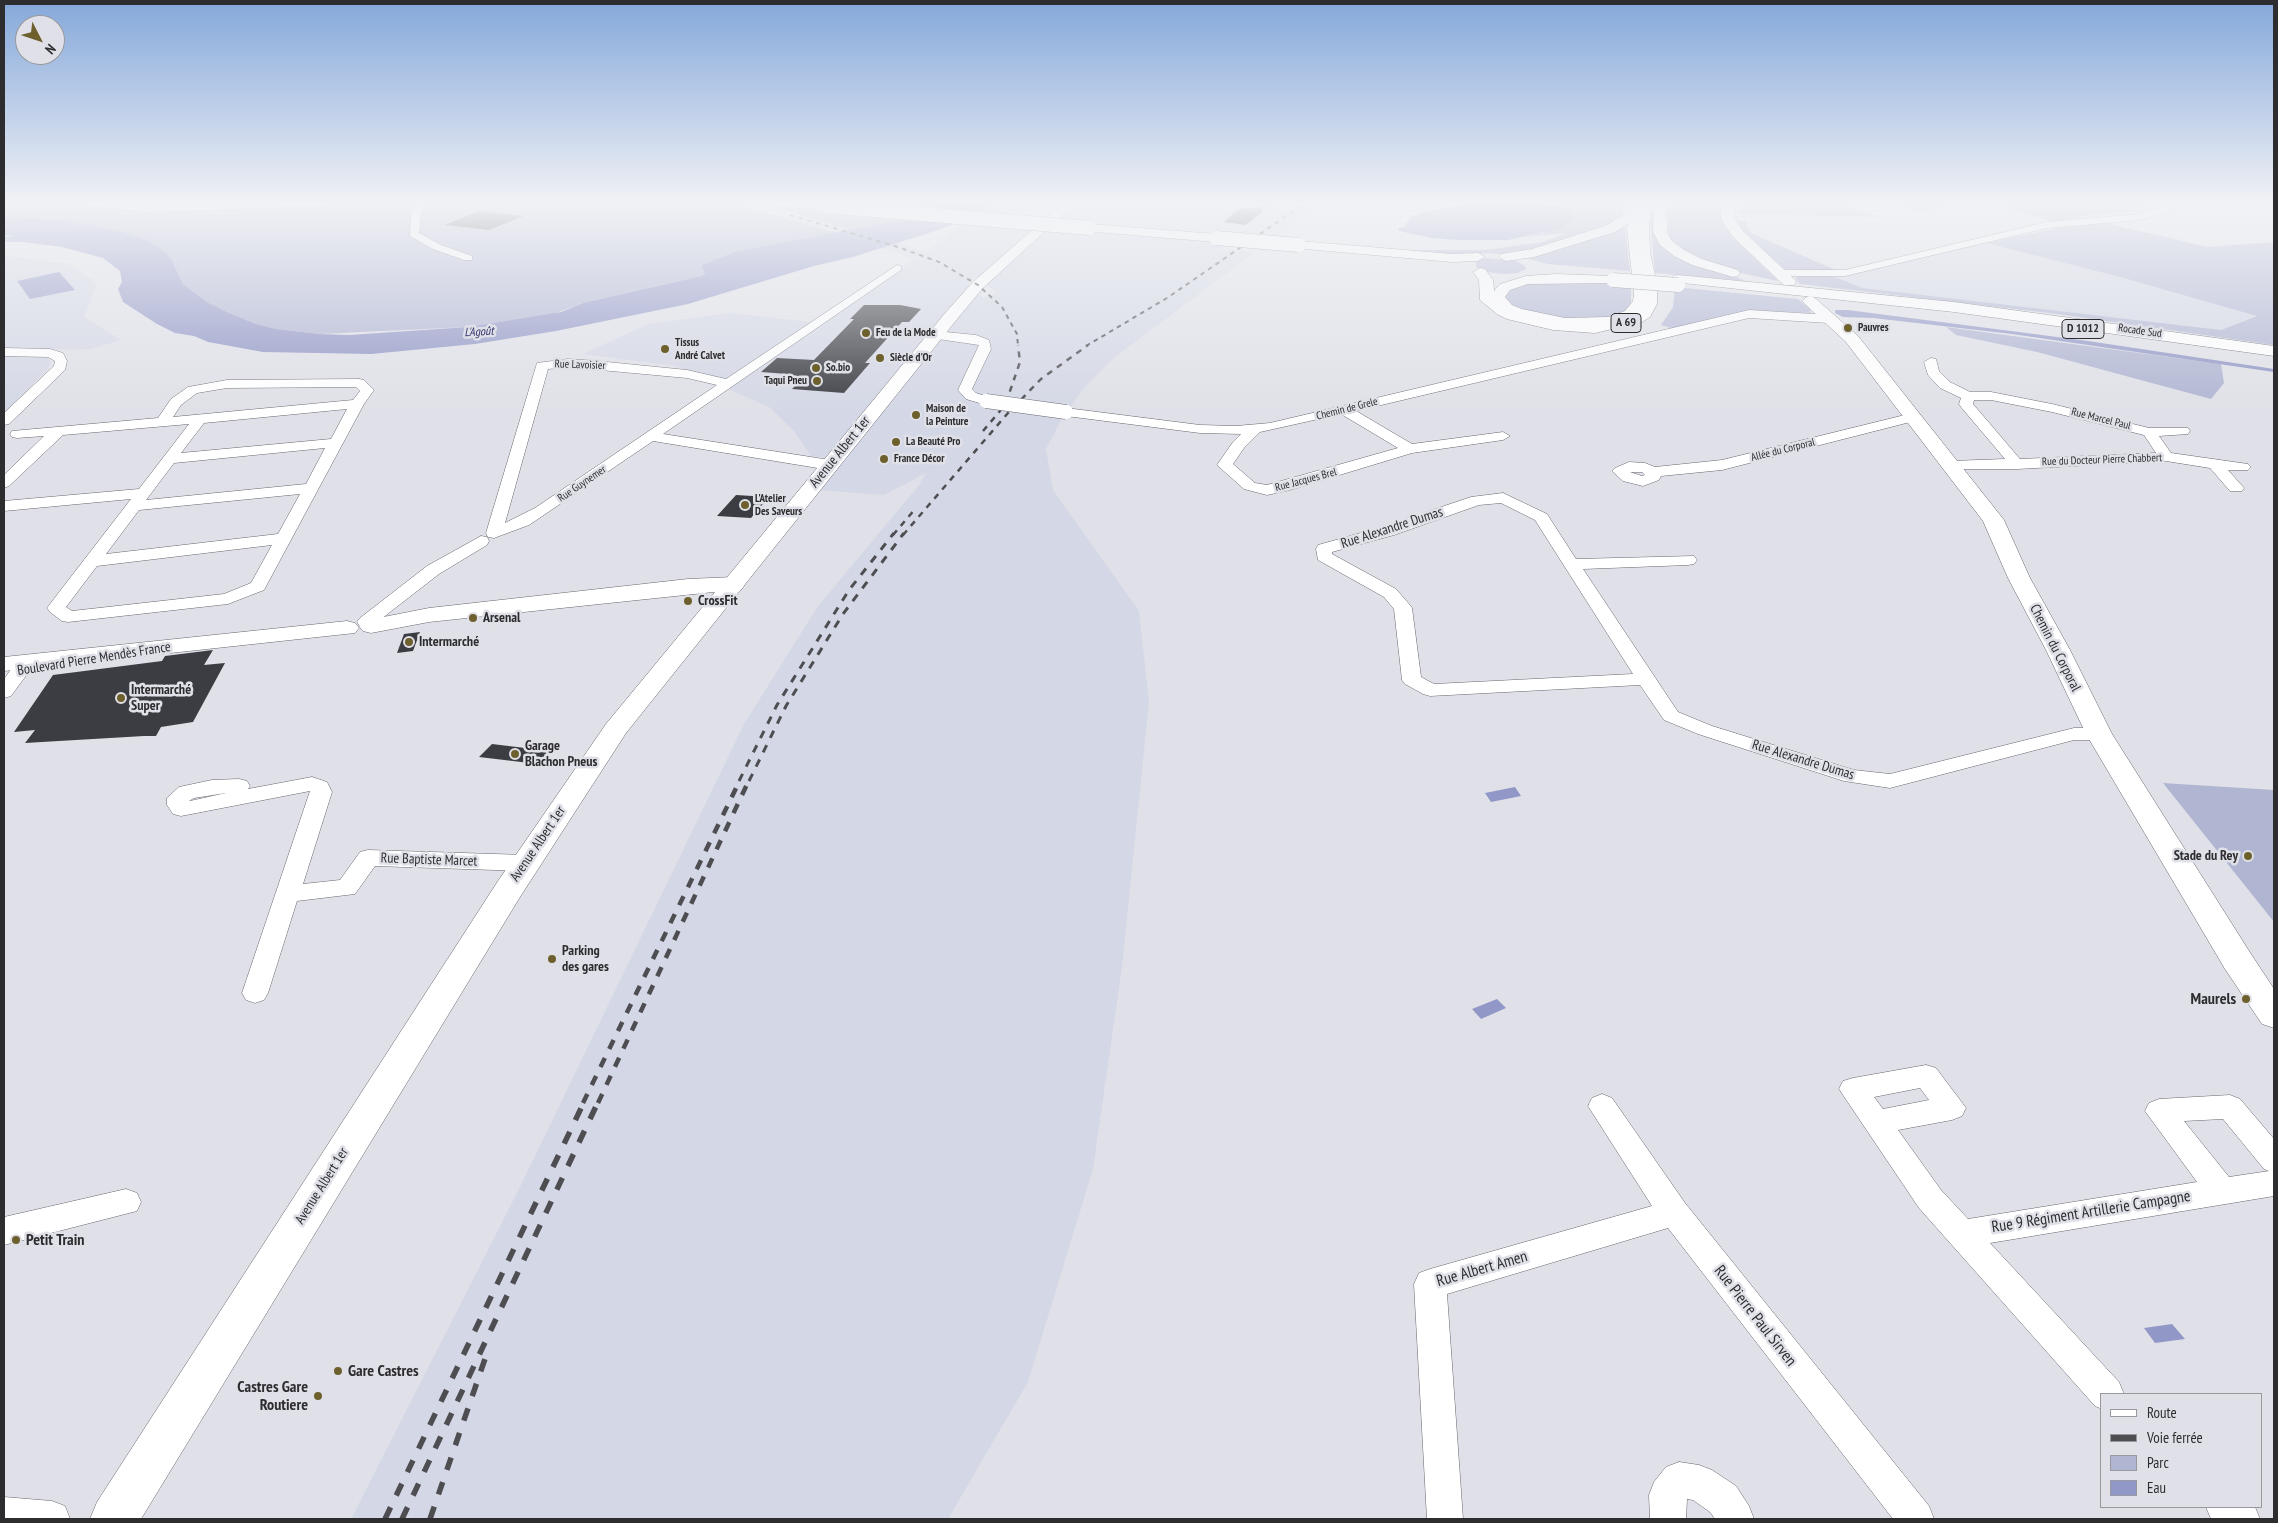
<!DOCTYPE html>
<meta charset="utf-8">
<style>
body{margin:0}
#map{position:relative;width:2278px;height:1523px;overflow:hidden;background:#e0e1e8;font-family:"PT Sans Narrow",sans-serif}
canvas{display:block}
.frame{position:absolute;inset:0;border:5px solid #2d2d30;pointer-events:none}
.legend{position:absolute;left:2100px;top:1393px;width:162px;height:115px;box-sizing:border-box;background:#e0e1e8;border:1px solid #98999e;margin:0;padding:6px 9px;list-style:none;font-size:15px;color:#2d2d30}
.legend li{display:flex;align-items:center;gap:10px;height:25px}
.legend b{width:25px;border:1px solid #98999e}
.north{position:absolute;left:15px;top:15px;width:50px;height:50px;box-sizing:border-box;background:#e0e1e8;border:1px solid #98999e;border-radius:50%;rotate:131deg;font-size:14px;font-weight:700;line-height:20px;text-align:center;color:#2d2d30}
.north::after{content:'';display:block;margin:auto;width:18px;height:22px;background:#6d602d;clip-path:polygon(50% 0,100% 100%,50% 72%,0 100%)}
</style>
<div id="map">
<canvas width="2278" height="1523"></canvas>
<div class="frame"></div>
<ul class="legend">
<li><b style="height:6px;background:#fff"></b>Route</li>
<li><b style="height:6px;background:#4e4e52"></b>Voie ferrée</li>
<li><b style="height:14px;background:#b0b5d2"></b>Parc</li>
<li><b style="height:14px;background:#9197c6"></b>Eau</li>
</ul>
<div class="north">N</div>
</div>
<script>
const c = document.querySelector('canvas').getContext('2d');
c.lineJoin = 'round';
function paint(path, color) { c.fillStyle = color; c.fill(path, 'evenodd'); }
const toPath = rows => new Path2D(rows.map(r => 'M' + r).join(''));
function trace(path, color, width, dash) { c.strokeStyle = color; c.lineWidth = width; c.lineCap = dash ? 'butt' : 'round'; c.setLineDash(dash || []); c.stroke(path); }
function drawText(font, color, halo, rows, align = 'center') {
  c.font = font + ' "PT Sans Narrow",sans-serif'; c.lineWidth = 5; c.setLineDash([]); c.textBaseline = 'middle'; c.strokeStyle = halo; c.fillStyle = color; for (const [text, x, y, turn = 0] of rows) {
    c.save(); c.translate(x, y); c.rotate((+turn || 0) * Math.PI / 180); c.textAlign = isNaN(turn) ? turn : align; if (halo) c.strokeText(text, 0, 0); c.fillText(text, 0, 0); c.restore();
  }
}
paint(toPath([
 [992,201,1046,201,996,217,981,213],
 [1061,201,1326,201,1270,240,1040,221],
 [794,214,849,230,838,233,784,217],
 [966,221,1230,242,1221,249,1255,252,1114,358,1084,388,1063,417,1046,449,1053,490,1139,611,1149,702,1122,967,1093,1169,1028,1382,948,1519,351,1519,519,1189,744,724,818,606,920,484,926,473,884,495,818,490,843,459,811,456,794,431,769,407,675,366,583,354,648,324,730,313,820,323,914,259,880,248,897,242,926,252],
 [976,276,997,293,996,293,984,298,967,284],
 [1986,243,2120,277,2258,315,2221,330,1863,288,1835,277],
 [4,255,69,264,97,284,84,317,121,340,91,349,4,350],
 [4,354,44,355,51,361,48,369,4,414]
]), '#d4d7e5');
paint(toPath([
 [37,201,66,201,134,211,393,201,725,201,838,233,734,252,704,264,705,273,701,276,583,303,553,314,468,327,320,334,276,329,256,324,227,312,207,302,183,284,172,260,85,224,77,226,73,225,79,223,4,216,4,204,34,204],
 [92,201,339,201,153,207],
 [792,201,948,201,930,212],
 [1488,201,1627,201,1622,215,1614,223,1538,249,1506,255,1488,253,1465,256,1394,250,1485,250,1543,242,1567,233,1525,237,1543,233,1570,210,1548,204],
 [1655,201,1656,235,1720,271,1746,281,1655,273,1650,220],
 [1668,201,1720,201,1721,217,1732,236,1778,281,1726,270,1684,252,1672,242,1668,232],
 [1739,201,1833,201,1879,217,1738,214],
 [1888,201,1939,201,1953,206,1918,211],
 [1986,201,2159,201,2125,213,2089,215,2055,222],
 [764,204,917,217,849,230],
 [1736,221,1745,221,1751,233,1840,272,1784,269,1739,228],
 [2101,222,2208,247,2274,242,2274,345,2057,314,1800,284,1795,278,1804,275,1835,277,1863,288,2221,330,2257,316,2120,277,1986,243,2058,228],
 [1621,227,1625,228,1630,271,1548,264,1525,258],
 [1486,258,1517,261,1525,266,1526,269,1518,273,1503,274,1486,272,1476,267,1476,262],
 [1538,281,1631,283,1631,304,1625,311,1611,317,1587,320,1542,317,1513,306,1504,296,1507,291,1517,286],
 [1675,287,1798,299,1810,309,1811,313,1766,312,1674,329,1661,325,1673,307],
 [1946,327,2221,364,2224,383,2211,399,2037,352,1956,335],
 [2163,783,2274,790,2274,922]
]), '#b0b5d2');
paint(toPath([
 [948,201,992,201,981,213,938,230,853,257,814,266,688,304,556,331,475,344,371,354,263,352,208,342,194,336,175,333,157,324,123,302,118,289,122,282,120,271,103,258,62,247,23,242,4,242,4,237,15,236,4,235,4,216,68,221,80,223,74,225,76,226,85,224,123,232,146,240,165,252,172,260,183,284,207,302,227,312,256,324,276,329,320,334,349,335,468,327,561,312,583,303,701,276,705,273,702,266,704,264,734,252,917,217,930,212],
 [1512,201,1562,207,1573,212,1573,219,1558,229,1508,240,1457,240,1432,238,1399,231,1398,228,1404,227,1411,217,1423,212,1471,203],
 [59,272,75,290,30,299,17,281],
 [1835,310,1848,310,2088,341,2274,369,2274,372,2012,334,1873,318,1843,317,1835,313],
 [1515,787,1521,796,1491,802,1485,793],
 [1497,999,1506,1008,1481,1019,1472,1009],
 [2172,1324,2185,1339,2155,1343,2144,1328]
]), '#9197c6');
paint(toPath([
 [1267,207,1260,212,1263,212,1245,225,1224,222,1238,209],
 [479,211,524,216,489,230,445,225],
 [864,305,900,305,921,309,909,322,902,322,865,363,870,363,844,393,792,389,795,386,777,385,788,374,761,372,777,358,814,360,854,319,850,319],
 [736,495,769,497,751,518,717,516],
 [420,632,413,651,397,653,404,634],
 [213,650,204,665,225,663,193,722,161,727,156,736,144,736,25,743,35,730,14,732,53,675,162,661,165,656],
 [492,744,550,751,538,764,479,757]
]), '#3c3d43');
const street = toPath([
 [68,201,101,201,148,206,290,201,379,201,374,204,148,212,73,204,68,201],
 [416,201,428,203,421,212,419,233,441,245,472,256,472,260,464,260,433,249,410,236,411,212,418,203,416,201],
 [2180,201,2195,201,2141,220,2047,228,1845,276,1779,276,1773,273,1779,270,1845,270,2047,222,2140,214,2180,201],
 [897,265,901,266,901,270,663,434,830,460,838,465,835,468,830,470,653,441,529,525,494,538,488,537,486,533,537,363,568,359,597,361,687,370,726,379,897,265],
 [568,367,687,378,717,385,535,508,505,523,548,369,568,367],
 [1749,310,1829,315,1835,319,1829,323,1749,318,1356,411,1412,444,1503,432,1510,436,1503,440,1412,453,1290,490,1267,495,1244,489,1217,465,1233,442,1241,434,1200,433,1066,416,1059,412,1066,408,1200,425,1236,426,1270,423,1749,310],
 [1341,414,1398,448,1267,485,1255,483,1233,464,1244,448,1260,432,1341,414],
 [935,331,976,335,989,340,991,349,972,389,976,393,991,398,993,401,991,404,986,405,966,399,958,390,979,345,931,338,929,335,931,332,935,331],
 [4,348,50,349,63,353,67,361,65,370,9,424,4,425,4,413,54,366,55,361,48,357,4,356,4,348],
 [1931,358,1936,359,1939,371,1950,382,1970,392,1991,392,2052,404,2149,428,2188,428,2190,431,2188,434,2159,436,2171,453,2248,464,2251,467,2248,470,2228,470,2244,488,2242,491,2230,491,2210,468,2166,461,2017,469,1946,469,1943,466,1946,463,1951,461,2005,459,1961,407,1959,404,1961,398,1940,388,1928,375,1924,362,1931,358],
 [1974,400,1991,400,2052,412,2144,435,2156,453,2020,459,1973,404,1974,400],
 [359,379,364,380,374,390,364,404,264,590,228,604,68,622,62,621,50,612,47,608,50,604,131,499,4,511,4,501,139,489,189,424,63,435,9,486,4,488,4,475,44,436,17,438,12,437,10,434,12,431,158,418,171,399,188,387,227,380,359,379],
 [356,387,360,391,353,400,173,417,181,405,197,393,227,388,356,387],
 [347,409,331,439,181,453,204,423,347,409],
 [325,448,306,484,146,500,174,463,325,448],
 [300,494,278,534,106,554,139,510,300,494],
 [272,545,251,583,224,594,72,611,66,607,97,566,272,545],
 [1913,413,1918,414,1920,417,1918,420,1722,470,1661,476,1659,480,1643,486,1623,481,1612,471,1615,468,1629,462,1645,463,1655,467,1722,460,1913,413],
 [1630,472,1642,472,1645,475,1642,476,1630,472],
 [1503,493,1547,514,1576,559,1694,556,1697,560,1694,564,1688,565,1583,569,1678,712,1712,726,1854,770,1890,774,2074,728,2099,728,2106,730,2109,734,2106,738,2099,740,2074,740,1890,788,1844,781,1698,734,1664,720,1640,685,1430,696,1423,694,1405,684,1402,680,1394,609,1384,597,1318,560,1316,549,1318,545,1382,527,1471,497,1503,493],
 [1501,503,1535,520,1633,674,1434,684,1421,677,1412,608,1409,604,1396,589,1332,554,1332,552,1394,535,1479,505,1501,503],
 [481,536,487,537,489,541,487,545,439,574,372,626,360,626,357,622,360,618,427,566,481,536],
 [26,656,33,658,36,662,11,696,4,698,4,679,19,658,26,656],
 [312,777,327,782,332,792,303,884,340,880,360,852,368,850,526,855,534,857,538,863,534,869,526,871,375,866,355,894,297,901,268,993,264,1000,255,1003,246,1000,242,993,310,791,181,816,173,814,167,805,167,798,179,787,212,780,239,779,247,781,250,786,248,789,312,777],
 [226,793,190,801,189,801,194,798,226,793],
 [1926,1065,1936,1068,1966,1108,1962,1116,1952,1120,1898,1130,1941,1190,1968,1219,2197,1182,2145,1111,2149,1103,2159,1099,2230,1095,2240,1099,2274,1139,2274,1196,1990,1243,2119,1382,2124,1394,2102,1394,2102,1409,2095,1406,1919,1208,1839,1089,1843,1081,1853,1078,1926,1065],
 [1920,1088,1929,1100,1883,1109,1874,1097,1920,1088],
 [2223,1119,2264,1169,2269,1171,2229,1177,2184,1121,2223,1119],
 [1602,1094,1612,1098,1685,1203,1929,1506,1934,1519,1893,1519,1668,1228,1447,1294,1463,1519,1427,1519,1414,1284,1419,1273,1430,1269,1652,1206,1588,1106,1592,1098,1602,1094],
 [126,1189,137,1193,141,1202,137,1211,4,1245,4,1217,126,1189],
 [1679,1462,1699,1465,1712,1470,1736,1486,1749,1506,1754,1519,1715,1519,1710,1512,1693,1500,1687,1499,1686,1519,1650,1519,1649,1495,1654,1482,1666,1467,1679,1462],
 [4,1497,52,1501,65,1506,70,1519,4,1519,4,1497],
 [2206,1507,2255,1507,2260,1519,2211,1519,2206,1507]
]);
const secondary = toPath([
 [1721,201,1733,201,1735,219,1743,231,1794,279,1796,282,1794,285,1784,285,1733,237,1721,219,1721,201],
 [1810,296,1815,298,1858,336,2004,520,2030,578,2070,650,2112,734,2249,951,2274,989,2274,1028,2262,1024,2225,969,2086,734,2046,650,2008,578,1983,521,1846,342,1805,304,1802,301,1805,298,1810,296],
 [734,577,742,579,745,584,742,589,429,622,371,633,363,631,359,626,363,621,429,608,688,579,734,577],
 [347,621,355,623,359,628,355,633,4,671,4,657,347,621]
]);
const primary = toPath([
 [755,201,812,201,827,202,833,206,827,210,761,205,755,201],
 [1065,201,1078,201,983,288,958,318,626,733,520,897,141,1519,90,1519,97,1502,498,881,606,724,946,312,973,282,1065,201],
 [1630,201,1652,201,1649,224,1650,252,1657,285,1657,304,1650,317,1642,322,1595,333,1553,330,1507,319,1497,314,1480,300,1479,280,1473,272,1480,268,1485,269,1493,280,1495,298,1518,312,1553,320,1595,323,1631,315,1638,311,1641,304,1643,285,1636,252,1635,224,1638,209,1632,221,1615,232,1534,257,1506,261,1499,257,1501,254,1532,249,1605,226,1622,216,1630,201],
 [1089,224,1216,234,1223,238,1216,242,1084,231,1082,228,1084,225,1089,224],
 [1299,241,1452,254,1478,253,1485,257,1478,261,1452,262,1294,248,1292,245,1299,241]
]);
const highway = toPath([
 [1636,201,1648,201,1642,213,1641,228,1650,294,1649,302,1637,317,1610,327,1565,328,1512,316,1502,311,1489,297,1500,284,1526,276,1556,274,1613,276,1618,277,1620,280,1618,283,1528,284,1510,290,1505,297,1512,305,1522,309,1565,318,1608,317,1625,311,1633,301,1634,294,1627,228,1630,213,1636,201],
 [1654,201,1666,201,1667,232,1671,240,1684,250,1702,259,1738,270,1740,273,1738,276,1733,277,1692,265,1674,256,1660,245,1653,232,1654,201],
 [1678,275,1954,302,2274,346,2274,356,1954,312,1673,282,1671,279,1673,276,1678,275]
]);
trace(street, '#66676e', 1);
trace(secondary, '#66676e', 1);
trace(primary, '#66676e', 1);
trace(highway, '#66676e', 1);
paint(street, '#fff');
paint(secondary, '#fff');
paint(primary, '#fff');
paint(highway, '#fff');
trace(toPath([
 [790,215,898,247,939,262,978,285,1002,307,1017,334,1018,346],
 [1086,346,1167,298,1308,201]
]), '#4e4e52', 2, [4.5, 4.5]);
trace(toPath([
 [983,431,1000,411,1009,394,1020,362,1018,345],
 [893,535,916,508],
 [903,535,1008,413,1041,379,1088,345]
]), '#4e4e52', 2.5, [6, 6]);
trace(toPath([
 [739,781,777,705,849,590,894,533],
 [749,781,786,706,843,614,904,533]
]), '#4e4e52', 3, [8, 8]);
trace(toPath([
 [583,1103,740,780],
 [598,1103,749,780]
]), '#4e4e52', 4.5, [10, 10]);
trace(toPath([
 [385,1519,584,1102],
 [402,1519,598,1102],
 [430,1519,486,1356]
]), '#4e4e52', 5.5, [13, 13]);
const streetBridge = toPath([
 [986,401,1066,412]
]);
const primaryBridge = toPath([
 [827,206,1089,228],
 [1216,238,1299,245]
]);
const highwayBridge = toPath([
 [1613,280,1678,285]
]);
trace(streetBridge, '#66676e', 15, []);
trace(primaryBridge, '#66676e', 15, []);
trace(highwayBridge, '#66676e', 15, []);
trace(streetBridge, '#fff', 14);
trace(primaryBridge, '#fff', 14);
trace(highwayBridge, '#fff', 14);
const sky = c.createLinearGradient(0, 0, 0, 414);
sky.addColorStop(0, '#85a8da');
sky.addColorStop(0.49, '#f1f2f5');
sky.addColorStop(1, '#f1f2f500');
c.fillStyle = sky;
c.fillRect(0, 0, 2278, 414);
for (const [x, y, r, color] of [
 [1848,328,5,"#6d602d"],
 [866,333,5,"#6d602d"],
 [665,349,5,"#6d602d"],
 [880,358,5,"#6d602d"],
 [816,368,5,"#6d602d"],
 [817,381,5,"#6d602d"],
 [916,415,5,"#6d602d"],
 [896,442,5,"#6d602d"],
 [884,459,5,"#6d602d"],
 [745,505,5,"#6d602d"],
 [688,601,5,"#6d602d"],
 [473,618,5,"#6d602d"],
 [409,642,5,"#6d602d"],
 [121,698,5,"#6d602d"],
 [515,754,5,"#6d602d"],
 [2248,856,5,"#6d602d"],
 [552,959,5,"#6d602d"],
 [2246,999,5,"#6d602d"],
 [16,1240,5,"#6d602d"],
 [338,1371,5,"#6d602d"],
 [318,1396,5,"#6d602d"]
]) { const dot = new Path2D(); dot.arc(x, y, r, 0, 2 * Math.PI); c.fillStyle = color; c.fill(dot); trace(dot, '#e0e1e8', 2); }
drawText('bold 11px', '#2d2d30', '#e0e1e8', [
 ["Pauvres",1858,328],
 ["Feu de la Mode",876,333],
 ["Tissus",675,343],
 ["André Calvet",675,356],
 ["Siècle d'Or",890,358],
 ["So.bio",826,368],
 ["Taqui Pneu",807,381,"right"],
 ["Maison de",926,409],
 ["la Peinture",926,422],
 ["La Beauté Pro",906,442],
 ["France Décor",894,459],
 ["L'Atelier",755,499],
 ["Des Saveurs",755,512]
], 'left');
drawText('11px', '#2d2d30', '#e0e1e8', [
 ["Rocade Sud",2140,331,8],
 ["Rue Lavoisier",580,365,2],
 ["Chemin de Grele",1347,409,-14],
 ["Rue Marcel Paul",2101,419,14],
 ["Allée du Corporal",1783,450,-14],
 ["Rue du Docteur Pierre Chabbert",2102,460,-2],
 ["Rue Jacques Brel",1306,480,-15],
 ["Rue Guynemer",582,484,-34]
]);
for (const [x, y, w] of [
 [1626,323,30],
 [2083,329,42]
]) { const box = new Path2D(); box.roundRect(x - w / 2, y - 9.5, w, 19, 4); c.fillStyle = '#e0e1e8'; c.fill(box); trace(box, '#2d2d30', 1); }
drawText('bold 12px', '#2d2d30', null, [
 ["A 69",1626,323],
 ["D 1012",2083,329]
]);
drawText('italic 12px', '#30336d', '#e0e1e8', [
 ["L'Agoût",479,332,-3]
]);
drawText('14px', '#2d2d30', '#e0e1e8', [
 ["Avenue Albert 1er",840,452,-51],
 ["Rue Alexandre Dumas",1392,528,-18],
 ["Chemin du Corporal",2055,648,63],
 ["Boulevard Pierre Mendès France",94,659,-9],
 ["Rue Alexandre Dumas",1803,760,17],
 ["Avenue Albert 1er",538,844,-56],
 ["Rue Baptiste Marcet",429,860,2],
 ["Avenue Albert 1er",322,1186,-58]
]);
drawText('bold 14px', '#2d2d30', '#e0e1e8', [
 ["CrossFit",698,601],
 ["Arsenal",483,618],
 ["Intermarché",419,642],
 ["Intermarché",131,690],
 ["Super",131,706],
 ["Garage",525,746],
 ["Blachon Pneus",525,762],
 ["Stade du Rey",2238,856,"right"],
 ["Parking",562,951],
 ["des gares",562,967]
], 'left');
drawText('bold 16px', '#2d2d30', '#e0e1e8', [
 ["Maurels",2236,999],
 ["Petit Train",26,1240,"left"],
 ["Gare Castres",348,1371,"left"],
 ["Castres Gare",308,1387],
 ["Routiere",308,1405]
], 'right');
drawText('16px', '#2d2d30', '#e0e1e8', [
 ["Rue 9 Régiment Artillerie Campagne",2091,1212,-9],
 ["Rue Albert Amen",1482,1269,-16],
 ["Rue Pierre Paul Sirven",1755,1316,52]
]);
</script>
